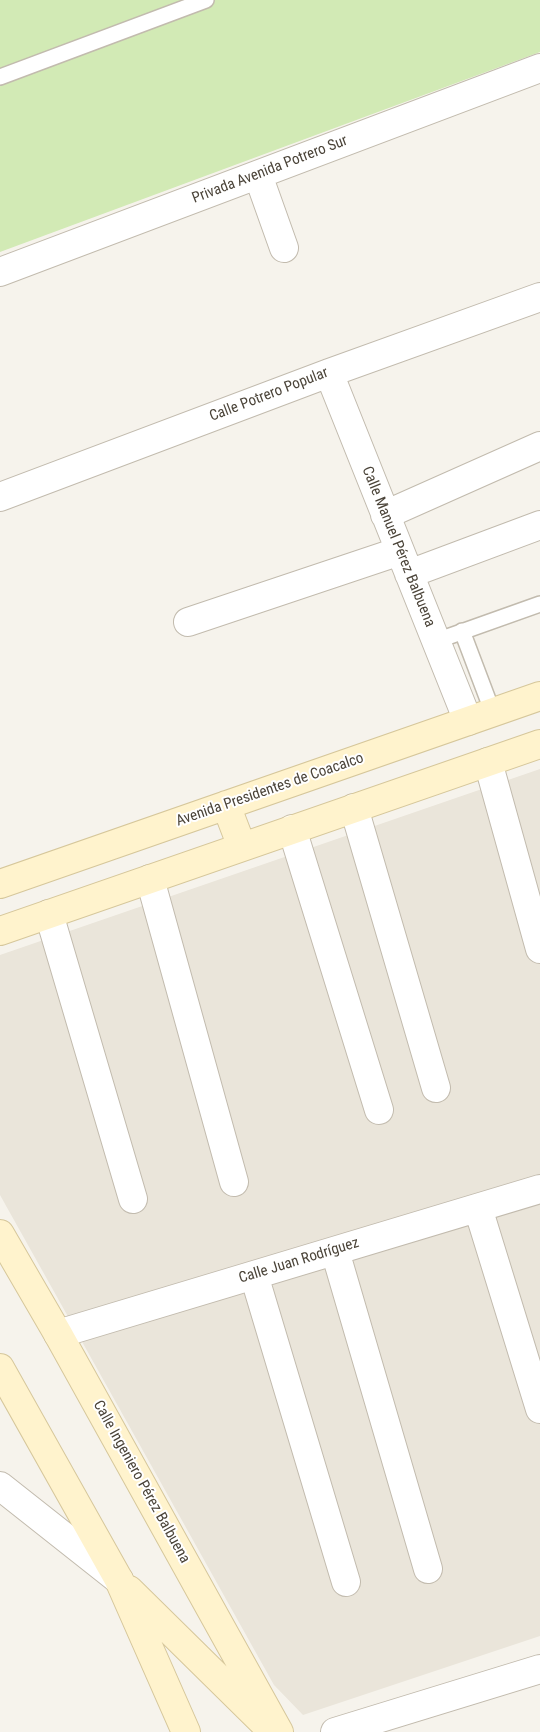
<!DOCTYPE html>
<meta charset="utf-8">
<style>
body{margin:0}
canvas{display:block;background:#f6f3ec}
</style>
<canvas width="540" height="1732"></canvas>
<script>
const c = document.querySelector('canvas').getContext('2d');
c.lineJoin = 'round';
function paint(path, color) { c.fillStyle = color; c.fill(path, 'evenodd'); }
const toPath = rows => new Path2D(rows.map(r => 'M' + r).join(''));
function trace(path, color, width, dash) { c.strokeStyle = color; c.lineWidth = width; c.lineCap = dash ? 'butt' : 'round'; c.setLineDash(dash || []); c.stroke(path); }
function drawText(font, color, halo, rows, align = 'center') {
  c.font = font + ' "Roboto Condensed",sans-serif'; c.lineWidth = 4; c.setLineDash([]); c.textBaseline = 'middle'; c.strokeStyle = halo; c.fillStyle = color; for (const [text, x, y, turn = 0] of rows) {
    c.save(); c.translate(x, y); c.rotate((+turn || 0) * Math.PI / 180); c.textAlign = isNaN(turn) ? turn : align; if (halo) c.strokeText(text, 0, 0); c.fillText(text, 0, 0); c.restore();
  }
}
paint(toPath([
 [540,769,540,1636,303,1715,274,1685,0,1195,0,955]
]), '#eae5da');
paint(toPath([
 [0,0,540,0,540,52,0,252]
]), '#d2eab5');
const lane = toPath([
 [0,77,206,0],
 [462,631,493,713],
 [436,641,540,604]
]);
const street = toPath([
 [258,175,284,248],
 [0,272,540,68],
 [329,373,468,721],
 [0,497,329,373,540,297],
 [385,515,540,446],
 [409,574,540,525],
 [188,622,400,551],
 [488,762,540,949],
 [354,808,436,1088],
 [292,829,379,1110],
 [150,879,234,1182],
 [49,914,133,1199],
 [478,1208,540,1409],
 [335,1251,428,1569],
 [254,1275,346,1582],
 [58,1334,540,1189],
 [0,1486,119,1580],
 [335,1732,540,1669]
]);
const secondary = toPath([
 [226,805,242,847],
 [0,884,540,696],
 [0,931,540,744],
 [0,1234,58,1334,279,1732],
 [0,1368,119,1580,186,1732],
 [129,1590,266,1725]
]);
trace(lane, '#c2bbae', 18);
trace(street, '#c2bbae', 30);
trace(secondary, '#d6c79b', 30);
trace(lane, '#fff', 15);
trace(street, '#fff', 28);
trace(secondary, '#fff3cd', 28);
drawText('15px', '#4b4439', '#fff', [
 ["Privada Avenida Potrero Sur",270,170,-21],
 ["Calle Potrero Popular",269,395,-21],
 ["Calle Manuel Pérez Balbuena",398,547,68],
 ["Avenida Presidentes de Coacalco",270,790,-19],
 ["Calle Juan Rodríguez",299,1261,-17],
 ["Calle Ingeniero Pérez Balbuena",141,1482,61]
]);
</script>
